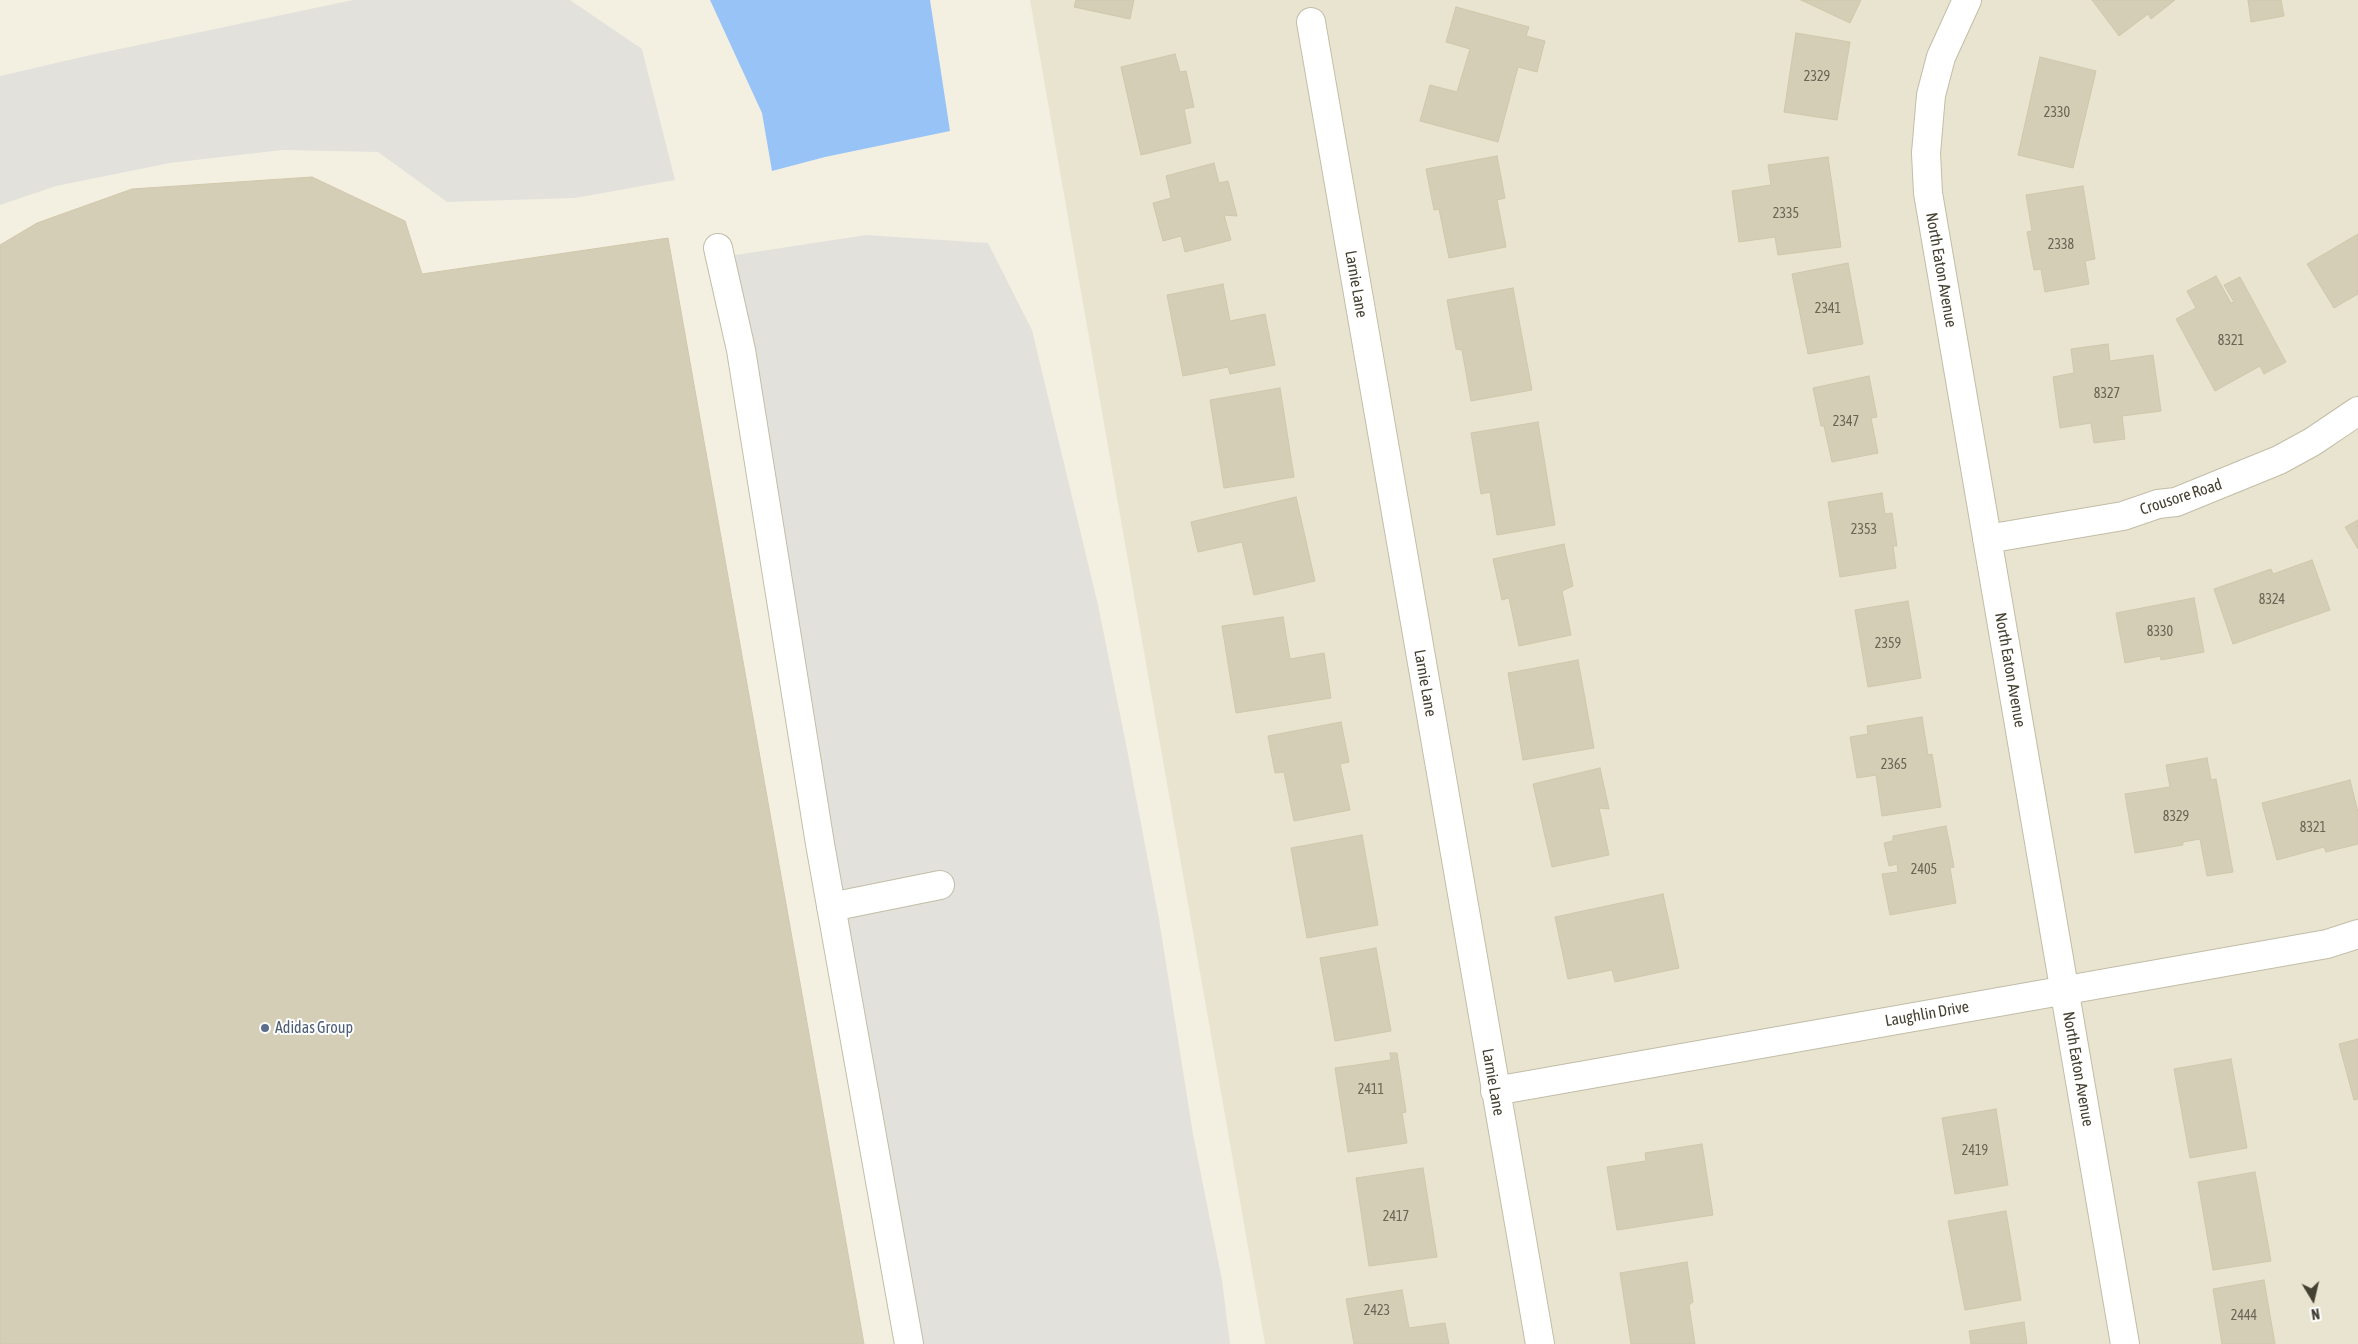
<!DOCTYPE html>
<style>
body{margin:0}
#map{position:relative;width:2358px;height:1344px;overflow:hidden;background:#f3f0e2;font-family:"Asap Condensed",sans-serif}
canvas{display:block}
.north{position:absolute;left:2288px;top:1274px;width:50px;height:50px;-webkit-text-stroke:4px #fff;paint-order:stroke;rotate:171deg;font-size:14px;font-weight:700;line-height:20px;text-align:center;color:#454132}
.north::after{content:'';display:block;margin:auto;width:18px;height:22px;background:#454132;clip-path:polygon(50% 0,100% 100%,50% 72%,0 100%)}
</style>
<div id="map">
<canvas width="2358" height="1344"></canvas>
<div class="north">N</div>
</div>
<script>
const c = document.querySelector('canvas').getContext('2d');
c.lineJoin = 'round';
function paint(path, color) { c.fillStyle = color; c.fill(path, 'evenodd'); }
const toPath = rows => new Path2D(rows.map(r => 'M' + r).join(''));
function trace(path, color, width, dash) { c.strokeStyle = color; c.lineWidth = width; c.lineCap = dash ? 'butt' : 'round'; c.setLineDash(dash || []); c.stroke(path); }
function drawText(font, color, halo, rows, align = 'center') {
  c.font = font + ' "Asap Condensed",sans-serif'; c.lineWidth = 4; c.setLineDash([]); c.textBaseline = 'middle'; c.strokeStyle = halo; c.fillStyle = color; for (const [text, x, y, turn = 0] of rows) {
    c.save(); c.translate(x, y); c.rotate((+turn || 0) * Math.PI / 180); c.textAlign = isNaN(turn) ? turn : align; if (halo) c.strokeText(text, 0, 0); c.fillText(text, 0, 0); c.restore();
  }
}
paint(toPath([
 [1030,0,2358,0,2358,1344,1265,1344]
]), '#e8e4d0');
paint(toPath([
 [353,0,570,0,642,49,675,180,575,198,447,202,378,152,282,150,170,163,56,186,0,205,0,76,86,56],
 [866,235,988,243,1032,330,1098,605,1126,744,1159,919,1193,1134,1222,1280,1230,1344,916,1344,722,257]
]), '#e3e1dc');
paint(toPath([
 [710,0,930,0,950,131,825,157,772,171,762,113]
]), '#98c3f7');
const building = toPath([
 [1076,0,1134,0,1130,19,1074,7,1076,0],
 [1801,0,1861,0,1850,23,1801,0],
 [2092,0,2175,0,2151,19,2148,14,2119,36,2092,0],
 [2248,0,2281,0,2284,16,2251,22,2248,0],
 [1456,7,1529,27,1526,36,1545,41,1537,72,1518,67,1498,142,1420,121,1430,85,1457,92,1470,49,1446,42,1456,7],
 [1796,33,1850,42,1837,120,1784,112,1796,33],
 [1175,54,1180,72,1186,71,1194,107,1184,109,1191,143,1141,155,1121,67,1175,54],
 [2040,57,2096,71,2073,168,2018,155,2040,57],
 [1497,156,1505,198,1497,200,1506,247,1449,258,1439,209,1434,210,1426,169,1497,156],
 [1828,157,1841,247,1778,255,1775,237,1739,242,1732,191,1771,185,1768,165,1828,157],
 [1214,163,1219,183,1228,181,1237,216,1224,215,1231,240,1185,252,1181,236,1163,241,1153,203,1171,198,1166,176,1214,163],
 [312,177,405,221,422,274,668,238,864,1344,0,1344,0,245,37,223,132,189,312,177],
 [2083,186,2095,259,2085,261,2089,284,2045,292,2041,269,2034,270,2027,232,2032,231,2026,195,2083,186],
 [2358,234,2358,294,2334,308,2307,264,2358,234],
 [1848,263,1863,344,1808,354,1792,274,1848,263],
 [2216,276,2231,303,2234,302,2224,285,2240,277,2286,362,2264,374,2260,366,2215,391,2176,319,2196,308,2187,291,2216,276],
 [1223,284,1230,321,1265,314,1275,365,1230,374,1228,367,1183,376,1167,295,1223,284],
 [1513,288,1532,390,1471,401,1462,350,1456,349,1447,300,1513,288],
 [2108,344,2110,361,2153,355,2161,411,2122,416,2125,439,2094,443,2091,423,2060,428,2053,377,2074,373,2071,349,2108,344],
 [1869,376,1877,417,1871,418,1878,453,1832,462,1824,426,1821,426,1813,388,1869,376],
 [1280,388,1294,477,1224,488,1210,400,1280,388],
 [1538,422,1555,525,1497,535,1490,492,1481,494,1471,433,1538,422],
 [1882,493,1885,514,1892,513,1897,546,1893,546,1896,568,1840,577,1828,502,1882,493],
 [1296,497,1315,581,1254,595,1242,542,1198,552,1191,522,1296,497],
 [2358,520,2358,549,2345,527,2358,520],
 [1564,544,1573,586,1562,591,1571,635,1519,646,1509,598,1502,600,1493,559,1564,544],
 [2312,560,2330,610,2233,644,2214,589,2271,569,2273,574,2312,560],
 [2194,598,2204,652,2161,660,2160,656,2125,663,2116,613,2194,598],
 [1908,601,1921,678,1868,687,1855,610,1908,601],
 [1283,617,1290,659,1324,653,1331,698,1236,713,1222,626,1283,617],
 [1578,660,1594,748,1523,760,1508,673,1578,660],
 [1922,717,1928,755,1932,754,1941,807,1882,816,1876,775,1857,778,1850,737,1868,734,1867,726,1922,717],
 [1341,722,1349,762,1340,764,1350,810,1294,821,1284,772,1275,773,1268,736,1341,722],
 [2207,758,2211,780,2216,779,2233,872,2207,876,2200,839,2183,842,2183,845,2135,853,2125,794,2170,787,2166,765,2207,758],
 [1600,768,1609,809,1599,808,1609,855,1552,867,1533,784,1600,768],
 [2350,780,2358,812,2358,844,2326,852,2324,847,2277,860,2262,803,2350,780],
 [1946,826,1954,867,1950,868,1956,903,1890,915,1882,874,1898,872,1897,864,1889,866,1884,843,1893,841,1893,836,1946,826],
 [1362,835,1378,925,1307,938,1291,848,1362,835],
 [1663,894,1679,968,1615,982,1612,970,1568,979,1555,917,1663,894],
 [1376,948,1391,1031,1335,1041,1320,958,1376,948],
 [2358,1039,2358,1099,2354,1100,2339,1044,2358,1039],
 [1390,1053,1397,1053,1406,1112,1402,1113,1407,1143,1348,1152,1335,1068,1391,1060,1390,1053],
 [2231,1059,2247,1148,2190,1158,2174,1069,2231,1059],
 [1996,1109,2008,1185,1955,1194,1942,1118,1996,1109],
 [1702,1144,1713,1215,1617,1230,1607,1167,1646,1161,1645,1153,1702,1144],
 [1423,1168,1437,1257,1369,1266,1356,1178,1423,1168],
 [2255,1172,2271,1261,2213,1270,2198,1182,2255,1172],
 [2006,1211,2021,1300,1965,1310,1948,1221,2006,1211],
 [1687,1262,1693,1302,1689,1305,1695,1344,1631,1344,1620,1273,1687,1262],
 [2264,1280,2275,1344,2222,1344,2213,1289,2264,1280],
 [1402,1290,1409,1328,1445,1323,1449,1344,1354,1344,1346,1299,1402,1290],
 [2024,1322,2027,1344,1971,1344,1969,1331,2024,1322]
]);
paint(building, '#d5ceb7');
trace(building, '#d1c7aa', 1);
const minor = toPath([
 [1967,0,1941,57,1931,95,1926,153,1928,193,2125,1344],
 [1311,22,1540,1344],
 [718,248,741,350,820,844,909,1344],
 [1987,539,2123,516,2158,504,2176,502,2279,460,2312,442,2358,411],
 [831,907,940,885],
 [1495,1091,2327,944,2358,934]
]);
trace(minor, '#c2bda7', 30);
trace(minor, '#fff', 28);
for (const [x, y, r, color] of [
 [265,1028,5,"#5c6f8a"]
]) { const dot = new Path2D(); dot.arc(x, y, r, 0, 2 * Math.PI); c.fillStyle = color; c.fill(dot); trace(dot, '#fff', 2); }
drawText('14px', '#696453', null, [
 ["2329",1817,77],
 ["2330",2057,113],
 ["2335",1786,214],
 ["2338",2061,245],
 ["2341",1828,309],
 ["8321",2231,341],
 ["8327",2107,394],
 ["2347",1846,422],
 ["2353",1864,530],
 ["8324",2272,600],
 ["8330",2160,632],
 ["2359",1888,644],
 ["2365",1894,765],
 ["8329",2176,817],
 ["8321",2313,828],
 ["2405",1924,870],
 ["2411",1371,1090],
 ["2419",1975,1151],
 ["2417",1396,1217],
 ["2423",1377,1311],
 ["2444",2244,1316]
]);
drawText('16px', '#454132', '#fff', [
 ["North Eaton Avenue",1941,270,80],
 ["Larnie Lane",1356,284,80],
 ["Crousore Road",2181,497,-18],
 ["North Eaton Avenue",2010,670,80],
 ["Larnie Lane",1425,683,80],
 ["Laughlin Drive",1927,1014,-10],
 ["North Eaton Avenue",2078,1069,80],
 ["Larnie Lane",1493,1082,80]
]);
drawText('16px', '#4e5e75', '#fff', [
 ["Adidas Group",275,1028]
], 'left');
</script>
